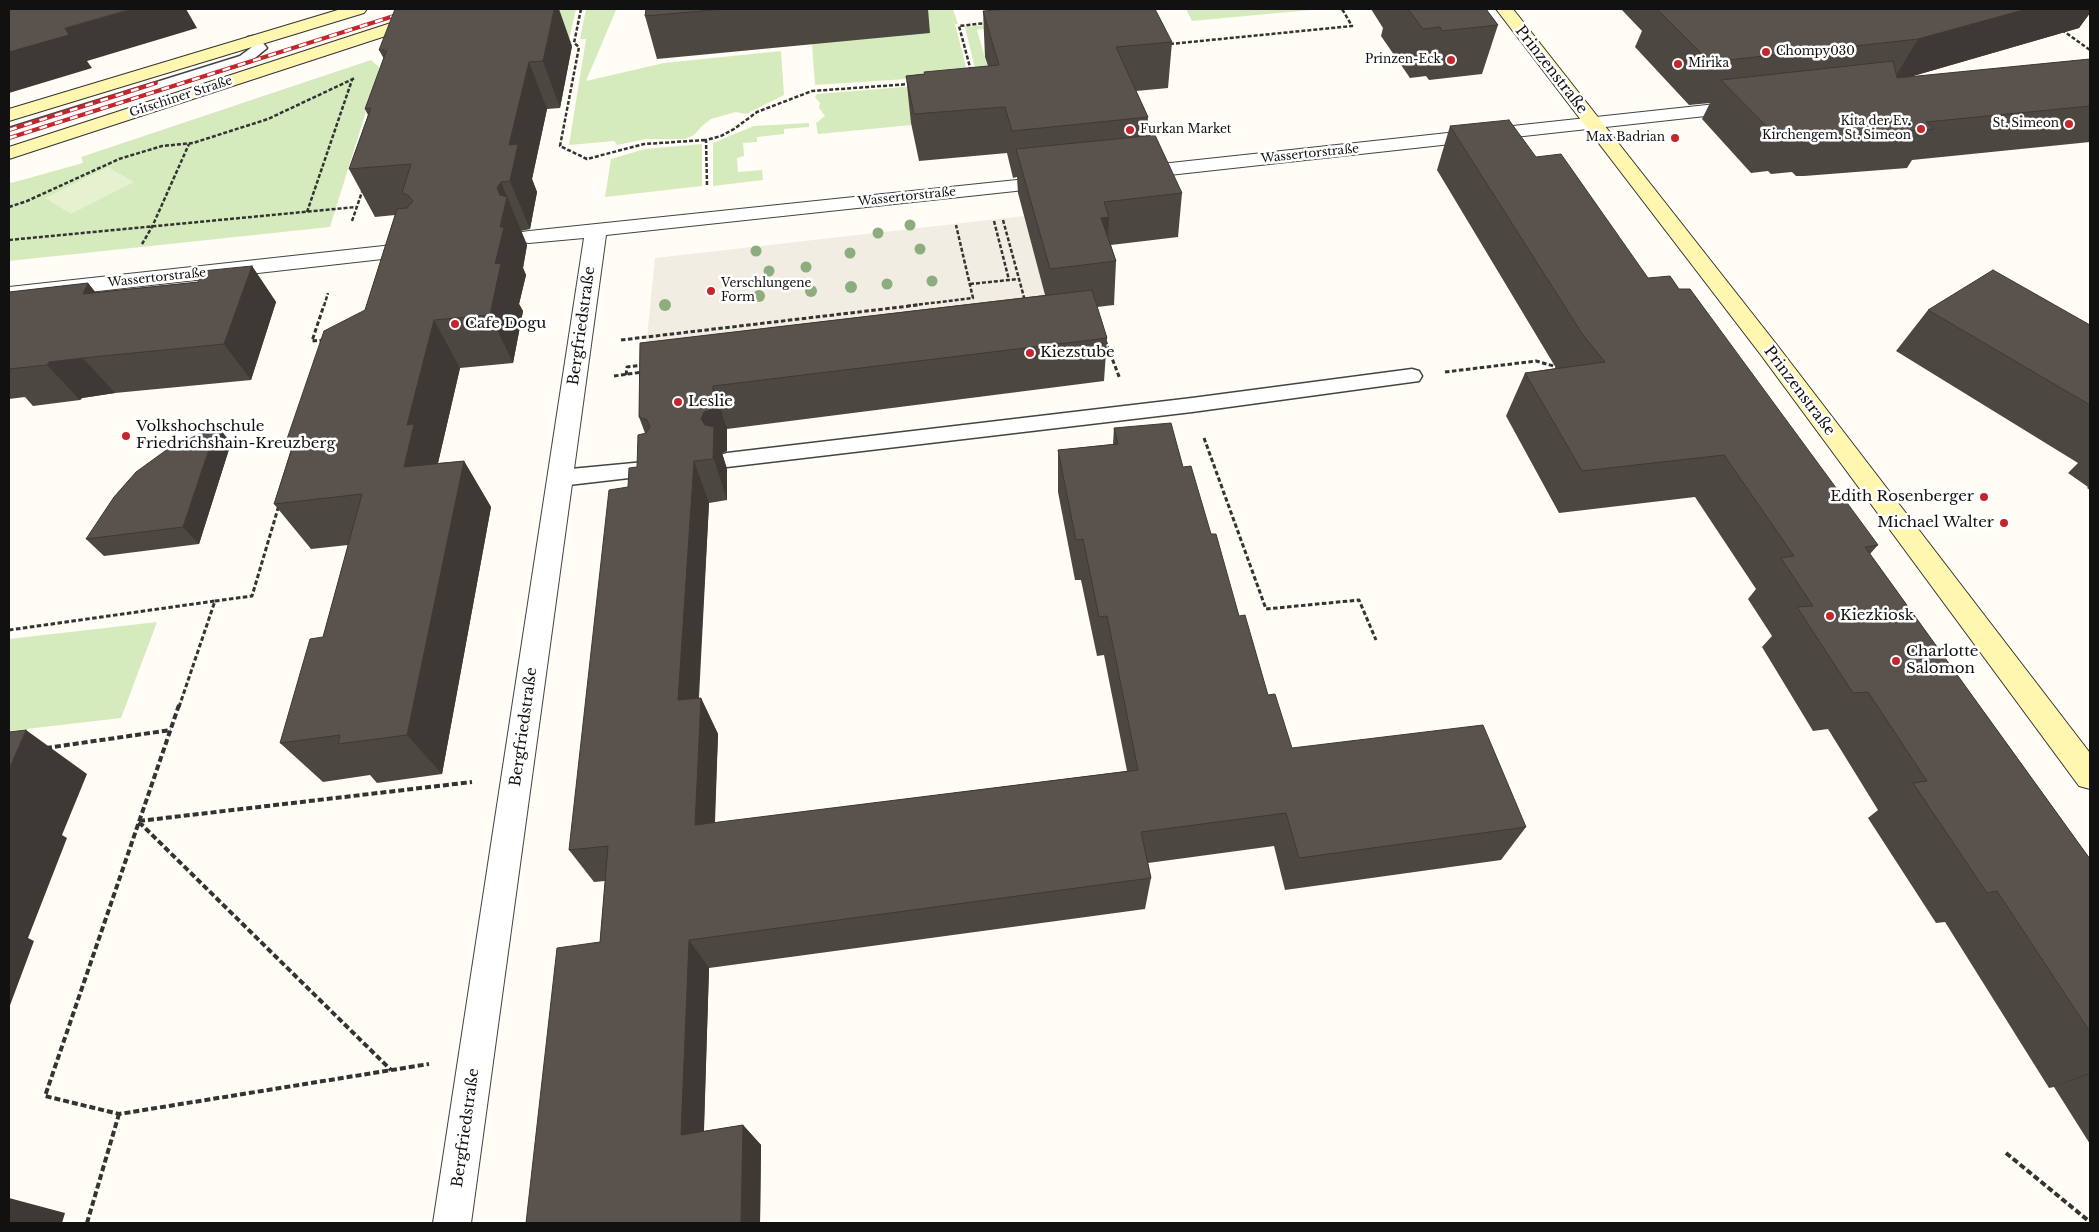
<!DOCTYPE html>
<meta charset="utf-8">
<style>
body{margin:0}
#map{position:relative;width:2099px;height:1232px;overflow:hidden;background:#fffdf5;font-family:"Libre Baskerville",serif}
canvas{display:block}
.frame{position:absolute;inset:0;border:10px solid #111;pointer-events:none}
</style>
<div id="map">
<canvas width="2099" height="1232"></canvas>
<div class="frame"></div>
</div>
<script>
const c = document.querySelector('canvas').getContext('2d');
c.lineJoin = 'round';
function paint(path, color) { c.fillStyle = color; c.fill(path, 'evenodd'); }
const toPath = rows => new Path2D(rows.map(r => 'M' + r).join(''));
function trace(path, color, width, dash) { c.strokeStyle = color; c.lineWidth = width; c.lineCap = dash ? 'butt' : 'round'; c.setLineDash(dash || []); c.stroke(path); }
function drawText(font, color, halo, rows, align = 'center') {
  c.font = font + ' "Libre Baskerville",serif'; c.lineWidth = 5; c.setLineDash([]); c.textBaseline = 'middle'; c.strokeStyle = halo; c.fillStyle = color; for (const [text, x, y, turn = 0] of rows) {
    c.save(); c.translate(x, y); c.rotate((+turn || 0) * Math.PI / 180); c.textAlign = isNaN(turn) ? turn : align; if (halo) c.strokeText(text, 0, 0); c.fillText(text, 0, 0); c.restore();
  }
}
paint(toPath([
 [529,9,576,9,569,40],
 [586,9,616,10,586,81,664,63,781,51,784,95,746,114,736,112,711,119,702,126,694,135,685,139,646,139,617,145,614,141,569,145,586,39,580,39],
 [924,9,953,9,958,24,955,24,968,75,815,85,812,44],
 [1186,9,1321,9,1192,21],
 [995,24,996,27,977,30,1002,117,911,123,912,125,818,134,816,123,825,116,819,108,820,103,815,97,817,94,978,81,965,27],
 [371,60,379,67,378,73,330,227,9,261,9,180,11,183,83,163,81,157],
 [809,123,809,127,784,129,784,134,757,137,757,142,743,143,744,156,737,158,738,172,762,170,763,180,713,186,713,143,754,126],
 [702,144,702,186,605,197,611,159,645,149],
 [157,622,121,718,9,731,9,639]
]), '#d5ebbd');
paint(toPath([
 [108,167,134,182,71,214,45,198]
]), '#e6f2cf');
paint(toPath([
 [1024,216,1050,313,642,387,655,258]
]), '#f1ede2');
const lane = toPath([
 [253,36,258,37,267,48,250,62,9,138,9,128,240,56,252,47,246,40,248,37,253,36],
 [1412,369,1419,371,1422,376,1419,381,1192,412,727,467,720,465,717,460,720,455,727,453,1192,398,1412,369],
 [655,461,662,463,665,468,662,473,655,475,560,486,553,483,550,478,553,473,560,470,655,461]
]);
const street = toPath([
 [1744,101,1751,103,1753,107,1751,111,1133,179,1126,177,1123,173,1126,169,1133,167,1744,101],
 [1055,176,1062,178,1065,182,1062,186,606,235,471,1223,433,1223,584,238,529,243,522,242,519,237,522,232,529,231,1055,176],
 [420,242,427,244,431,249,427,254,9,301,9,287,420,242]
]);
const secondary = toPath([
 [341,9,367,9,364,13,9,121,9,109,341,9],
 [434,9,459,9,456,13,9,159,9,147,434,9],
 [1496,9,1513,9,1777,345,2090,753,2090,789,2079,786,1761,355,1496,9]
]);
trace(lane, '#444', 3);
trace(street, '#444', 2);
trace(secondary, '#333', 2);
trace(toPath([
 [581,9,574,43,579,47,560,146,587,159,644,144,706,140],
 [2062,30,2090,50],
 [1170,44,1352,26,1342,9],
 [971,71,959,26,986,23],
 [707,185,706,140,721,136,734,129,757,112,812,91,910,84],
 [9,207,27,201,119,159,162,146,193,143,268,119,355,78],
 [307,212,352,80],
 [1003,220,1025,301],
 [352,221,363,189],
 [994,221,1009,280],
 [9,240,356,207],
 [142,244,152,227,189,144],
 [970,284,1019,279],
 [324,306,328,293],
 [907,306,973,298,956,225]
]), '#333', 2.5, [4, 2]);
trace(toPath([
 [324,340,312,341,324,305],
 [621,340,918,305],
 [1105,340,1120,379],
 [1445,372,1536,361,1557,367],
 [626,375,627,367,643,365],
 [614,376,643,372],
 [1204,438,1266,609,1359,600,1376,640],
 [9,630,215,601],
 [179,707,215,601,252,596,279,505]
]), '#333', 3, [4.5, 2.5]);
trace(toPath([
 [179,705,45,1096,119,1114,429,1064],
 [46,748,171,730],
 [139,821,472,782],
 [139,822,391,1070],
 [2006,1153,2090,1222],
 [87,1223,119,1114]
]), '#333', 4, [6, 3]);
paint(lane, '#fff');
paint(street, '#fff');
paint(secondary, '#fff6b0');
const rail = toPath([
 [9,130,156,83],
 [9,138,416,9]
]);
trace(rail, '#c4262e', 4);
trace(rail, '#fff', 2.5, [8]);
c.fillStyle = '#8dad7f';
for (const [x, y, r] of [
 [910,225,5.5],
 [878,233,5.5],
 [920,249,5.5],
 [756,251,5.5],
 [850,253,5.5],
 [806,267,5.5],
 [769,271,5.5],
 [932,281,5.5],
 [887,284,5.5],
 [851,287,6],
 [811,291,6],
 [759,296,6],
 [665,305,6]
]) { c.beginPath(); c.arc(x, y, r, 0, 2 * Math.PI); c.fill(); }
paint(toPath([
 [646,9,928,9,930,33,657,59,645,16],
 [1371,9,1486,9,1498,25,1482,74,1429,80,1426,76,1410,78,1381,36,1383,28],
 [1621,9,2090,9,2090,13,2079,28,1910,77,2090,59,2090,142,1912,160,1907,168,1804,176,1796,176,1792,172,1771,174,1768,171,1751,173,1702,119,1710,103,1689,105,1635,47,1642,31],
 [983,11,1172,42,1168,88,1136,91,1148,117,1147,136,1182,193,1178,237,1111,245,1116,261,1114,305,1097,307,1107,338,1104,381,727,429,727,451,722,453,727,469,727,500,709,503,699,698,701,698,718,734,715,823,1127,771,1104,655,1097,656,1081,580,1075,580,1058,492,1058,450,1113,444,1114,428,1183,467,1211,534,1239,616,1268,695,1292,748,1526,827,1501,860,1285,890,1274,846,1148,863,1151,878,1145,909,709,968,704,1131,743,1125,761,1145,760,1223,526,1223,600,942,605,881,594,882,569,850,628,487,637,467,645,433,639,417,640,343,1045,295,1018,193,1017,177,1013,178,1007,153,919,161,911,123,906,76,988,66,985,57],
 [572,46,560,108,547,109,532,179,537,192,530,229,521,231,527,245,523,268,526,275,519,304,523,311,513,363,460,368,438,463,464,461,491,507,442,774,377,783,370,775,323,782,280,743,323,637,348,545,311,549,274,504,292,446,287,439,365,310,395,215,375,217,349,169,368,115,365,109,384,59,379,50],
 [1450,126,1536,157,1648,278,1679,289,1878,545,1870,554,2090,859,2090,1144,2054,1087,2049,1088,1945,922,1936,923,1868,818,1878,810,1828,729,1813,731,1762,647,1772,636,1748,599,1756,589,1695,497,1559,513,1506,416,1525,373,1556,368,1437,170],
 [252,266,276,302,251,380,115,393,82,398,80,400,33,406,25,397,9,399,9,292,88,283,95,292,198,282],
 [1928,310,2090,325,2090,490,2087,488,2088,487,2068,473,2078,463,1896,351],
 [231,443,199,544,104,556,86,539]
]), '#4d4742');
paint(toPath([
 [131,9,186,9,197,28,87,61,92,68,9,93,9,52,65,28],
 [554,9,559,9,572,46,560,108,543,61],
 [2027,9,2090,9,2090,13,2079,28,1892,82,1918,39],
 [529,62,547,109,532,179,537,192,530,229,510,181,509,145],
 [501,182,527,245,523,268,526,275,519,304,523,311,513,363,490,315,500,227,497,188],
 [1109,217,1107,261,1101,218],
 [252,266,276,302,251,380,224,344],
 [88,283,117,319,83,294],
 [434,320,460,368,438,463,443,471,404,467,407,425],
 [83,358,115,393,82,398,80,400,47,365,49,362],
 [713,386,727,429,727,451,722,453,727,469,727,500,701,419],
 [217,425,231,443,199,544,183,527],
 [464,461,491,507,442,774,407,735],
 [694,461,709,503,696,737,678,700],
 [701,698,718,734,713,858,695,825],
 [26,730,87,774,62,835,67,838,28,938,34,941,9,1008,9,769],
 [689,940,709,968,703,1154,681,1135],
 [2090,1073,2090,1074,2049,1088],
 [743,1125,761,1145,760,1223,741,1223],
 [9,1198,65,1213,62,1223,9,1223]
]), '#3f3936');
const building = toPath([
 [9,9,131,9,65,28,69,35,9,52,9,9],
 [395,9,554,9,543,61,529,62,509,145,518,144,510,181,501,182,497,188,500,195,507,197,500,227,504,227,495,264,501,263,490,315,434,320,407,425,414,424,404,467,464,461,407,735,338,744,340,735,280,743,310,639,323,637,362,494,274,504,295,439,287,439,324,331,365,310,397,209,407,208,413,201,408,195,402,193,411,164,349,169,371,108,365,109,387,49,379,50,395,9],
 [646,9,724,9,645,16,646,9],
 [1010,9,1155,9,1172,42,1116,47,1148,117,1012,131,1005,107,914,114,906,76,925,74,924,72,999,65,983,11,1010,9],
 [1408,9,1486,9,1498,25,1442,31,1440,27,1423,29,1408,9],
 [1657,9,2027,9,1918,39,1710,62,1657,9],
 [2090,59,2090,106,1926,122,1934,129,1827,137,1819,136,1815,132,1794,134,1791,132,1773,133,1721,80,1893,61,1897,78,2090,59],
 [1509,120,1536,157,1561,154,1648,278,1670,276,1679,289,1690,289,1878,545,1865,547,2090,859,2090,1032,1997,891,1987,893,1913,783,1927,781,1868,692,1853,693,1797,607,1813,606,1781,558,1794,556,1724,455,1582,471,1525,373,1605,362,1583,335,1450,126,1509,120],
 [1155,135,1182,193,1104,202,1109,217,1101,218,1116,261,1050,269,1016,149,1155,135],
 [252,266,224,344,83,358,49,362,47,365,9,369,9,292,88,283,83,294,198,282,202,271,252,266],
 [1993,270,2090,325,2090,405,1928,310,1993,270],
 [1092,290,1107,338,713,386,713,409,704,412,701,419,705,425,714,427,713,459,694,461,678,700,701,698,695,825,1138,770,1107,616,1099,617,1083,539,1076,540,1058,450,1118,444,1114,428,1171,423,1183,467,1191,466,1211,534,1216,534,1239,616,1245,615,1268,695,1275,694,1292,748,1483,725,1526,827,1299,858,1286,813,1141,832,1151,878,689,940,681,1135,743,1125,741,1223,526,1223,557,948,600,942,608,846,569,850,609,490,628,487,629,468,637,467,638,435,646,433,650,427,647,420,639,417,640,343,1092,290],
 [217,425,183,527,86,539,114,497,136,472,165,451,217,425],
 [26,730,9,769,9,732,26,730]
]);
paint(building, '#5a524d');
trace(building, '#3f3936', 1);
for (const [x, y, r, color] of [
 [1766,52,5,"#c4262e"],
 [1451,60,5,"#c4262e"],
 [1678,64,5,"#c4262e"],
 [2069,124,5,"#c4262e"],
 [1921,129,5,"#c4262e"],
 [1130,130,5,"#c4262e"],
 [1675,138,5,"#c4262e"],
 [711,291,5,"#c4262e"],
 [455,324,5,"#c4262e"],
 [1030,353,5,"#c4262e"],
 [678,402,5,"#c4262e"],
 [126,436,5,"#c4262e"],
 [1984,497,5,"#c4262e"],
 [2004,523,5,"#c4262e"],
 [1830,616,5,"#c4262e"],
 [1896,661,5,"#c4262e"]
]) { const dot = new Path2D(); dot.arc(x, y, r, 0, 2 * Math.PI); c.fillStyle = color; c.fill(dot); trace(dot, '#fff', 2); }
drawText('12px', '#111', '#fff', [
 ["Chompy030",1776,52],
 ["Prinzen-Eck",1441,60,"right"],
 ["Mirika",1688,64],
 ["Kita der Ev.",1911,122,"right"],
 ["Kirchengem. St. Simeon",1911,136,"right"],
 ["St. Simeon",2059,124,"right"],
 ["Furkan Market",1140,130],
 ["Max Badrian",1665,138,"right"],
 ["Verschlungene",721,284],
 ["Form",721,298]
], 'left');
drawText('12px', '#111', '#fff', [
 ["Gitschiner Straße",181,97,-18],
 ["Wassertorstraße",1310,154,-6],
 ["Wassertorstraße",907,197,-6],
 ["Wassertorstraße",157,278,-6]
]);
drawText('15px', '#111', '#fff', [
 ["Prinzenstraße",1551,70,52],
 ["Bergfriedstraße",582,326,-82],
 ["Prinzenstraße",1799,391,53],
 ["Bergfriedstraße",524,727,-82],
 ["Bergfriedstraße",466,1128,-82]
]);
drawText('15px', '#111', '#fff', [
 ["Cafe Dogu",465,324],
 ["Kiezstube",1040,353],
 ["Leslie",688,402],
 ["Volkshochschule",136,427],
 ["Friedrichshain-Kreuzberg",136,444],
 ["Edith Rosenberger",1974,497,"right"],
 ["Michael Walter",1994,523,"right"],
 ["Kiezkiosk",1840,616],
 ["Charlotte",1906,652],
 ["Salomon",1906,669]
], 'left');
</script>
